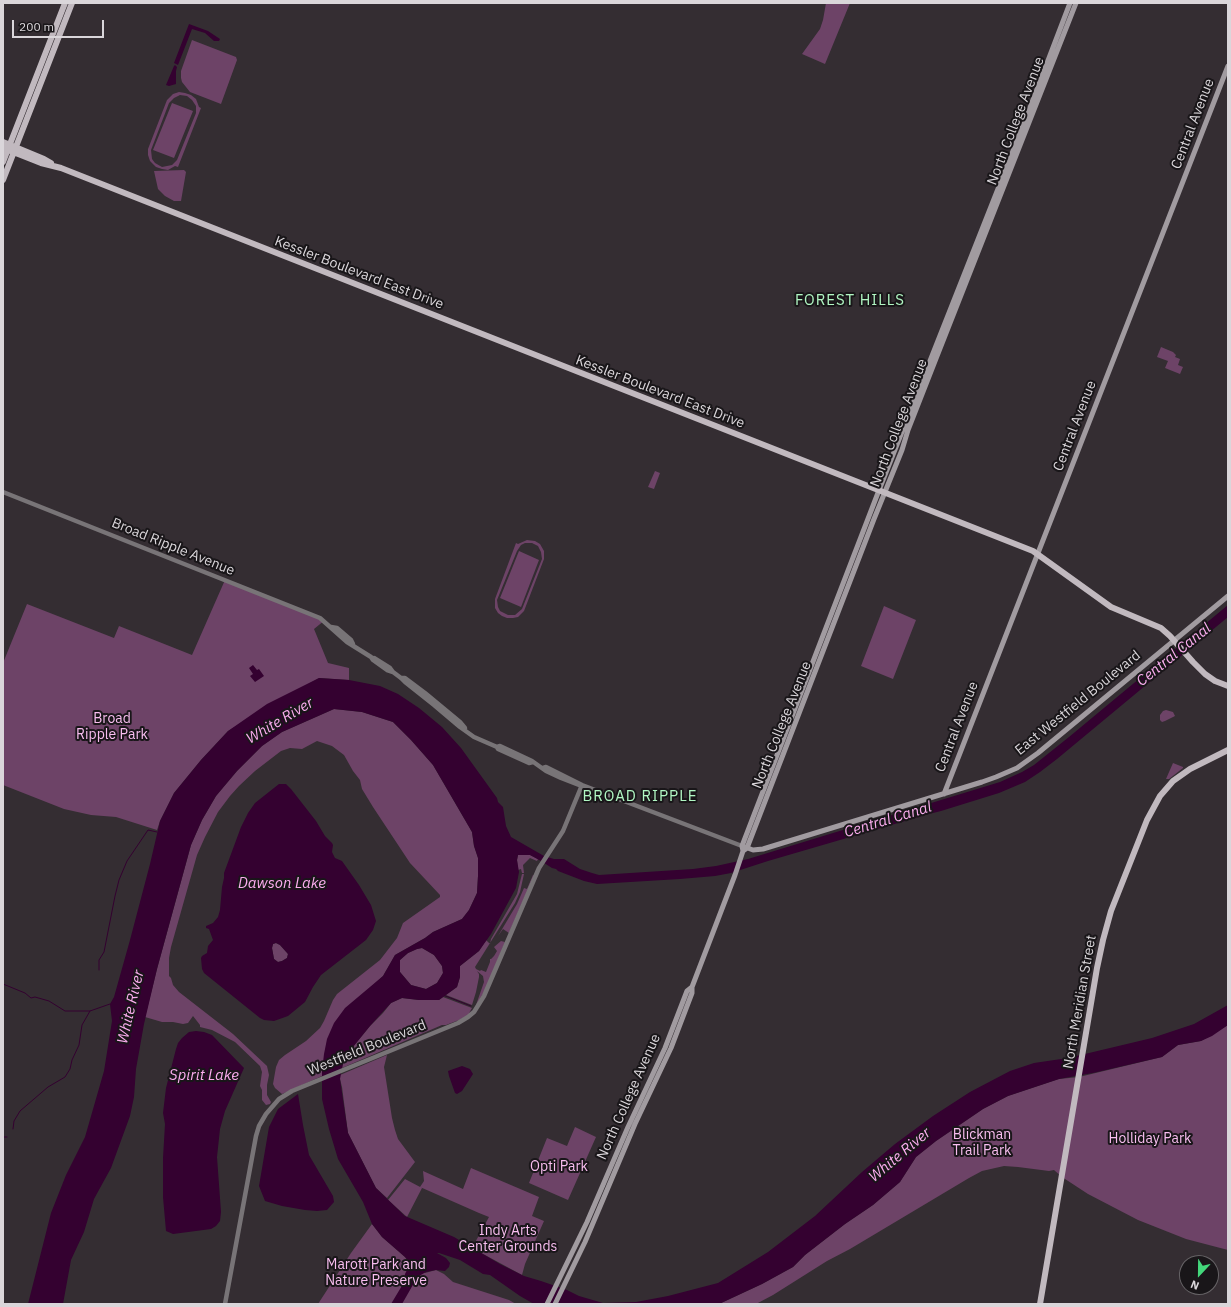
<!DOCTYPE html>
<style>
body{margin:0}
#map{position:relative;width:1231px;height:1307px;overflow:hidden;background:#342d32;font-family:"IBM Plex Sans",sans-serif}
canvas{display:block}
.frame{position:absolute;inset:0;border:4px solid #dad6da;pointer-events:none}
.north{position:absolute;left:1179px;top:1255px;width:40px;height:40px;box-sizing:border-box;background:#191619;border:1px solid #666366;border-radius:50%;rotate:202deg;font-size:11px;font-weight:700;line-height:16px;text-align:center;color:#dad6da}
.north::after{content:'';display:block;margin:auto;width:14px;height:18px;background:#43d77b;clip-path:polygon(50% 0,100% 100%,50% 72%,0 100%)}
.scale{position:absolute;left:12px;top:20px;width:92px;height:18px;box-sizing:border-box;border:2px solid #dad6da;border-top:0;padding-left:5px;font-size:12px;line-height:14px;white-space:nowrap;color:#dad6da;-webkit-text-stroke:3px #191619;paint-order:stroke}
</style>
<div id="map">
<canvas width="1231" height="1307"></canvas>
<div class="frame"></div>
<div class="north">N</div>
<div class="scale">200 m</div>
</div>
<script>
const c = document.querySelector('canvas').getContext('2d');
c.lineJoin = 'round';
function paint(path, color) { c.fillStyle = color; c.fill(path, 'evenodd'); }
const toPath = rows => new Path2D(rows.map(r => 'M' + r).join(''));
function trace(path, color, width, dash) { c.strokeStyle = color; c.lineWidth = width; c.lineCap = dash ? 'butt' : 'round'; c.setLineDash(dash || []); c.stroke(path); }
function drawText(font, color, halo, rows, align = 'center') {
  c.font = font + ' "IBM Plex Sans",sans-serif'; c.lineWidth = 4; c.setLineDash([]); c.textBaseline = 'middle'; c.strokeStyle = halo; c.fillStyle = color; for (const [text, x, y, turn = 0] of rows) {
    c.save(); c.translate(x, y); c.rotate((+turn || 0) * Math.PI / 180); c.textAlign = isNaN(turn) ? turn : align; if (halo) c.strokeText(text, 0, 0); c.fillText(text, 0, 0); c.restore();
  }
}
paint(toPath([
 [826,3,850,3,825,64,802,54,820,29,823,20],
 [192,40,236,57,237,60,221,104,190,92,182,82,181,78,181,71],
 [179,92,185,93,191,95,196,99,199,107,201,108,178,167,175,166,168,170,162,169,156,167,150,161,148,155,148,149,167,100,173,94],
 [180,95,187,96,192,100,196,106,196,113,177,160,172,165,162,167,155,163,152,159,151,150,169,103,174,98],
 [172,103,193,111,174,158,153,150],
 [184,170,186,172,181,201,174,201,165,196,158,189,154,171],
 [1161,347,1173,352,1176,355,1175,357,1180,359,1178,365,1183,367,1180,374,1165,368,1168,361,1157,357],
 [655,471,660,473,654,489,648,487],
 [527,540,535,541,540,544,544,551,544,559,524,611,518,617,513,618,507,618,502,616,498,613,495,608,495,599,516,543,518,544],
 [525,543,532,543,538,546,541,552,542,559,522,609,515,615,508,615,500,611,498,607,497,600,517,551,521,545],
 [519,551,539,560,521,607,500,598],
 [225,580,325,620,314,629,328,663,349,668,349,680,319,678,228,731,201,760,174,793,160,821,157,830,116,817,91,815,64,809,3,785,3,663,27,604,114,638,119,626,192,655],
 [884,606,916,620,893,679,861,666],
 [334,709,362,712,393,722,411,740,433,765,472,832,474,846,478,858,478,876,477,893,469,910,462,919,433,932,425,938,395,955,383,976,370,988,322,1071,322,1076,282,1094,275,1088,273,1084,276,1067,279,1060,285,1055,306,1041,320,1028,324,1021,333,1000,337,994,380,960,397,938,403,923,440,897,440,895,410,863,373,807,362,789,360,780,353,771,344,755,332,746,317,741,302,749,290,748,281,751,255,771,239,786,230,796,218,812,205,837,197,855,171,947,169,958,169,976,171,978,173,985,179,992,233,1034,267,1066,269,1075,267,1085,267,1095,271,1102,270,1104,266,1105,262,1100,262,1090,260,1086,262,1072,260,1066,235,1042,212,1030,200,1027,200,1025,193,1016,188,1023,183,1024,173,1022,162,1022,145,1017,157,969,191,845,202,820,216,796,237,771,262,746,282,732],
 [1166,710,1173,712,1175,716,1165,721,1162,722,1160,720,1160,715,1163,711],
 [1173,763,1183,767,1183,768,1169,779,1166,779],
 [521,854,530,855,538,859,537,861,530,858,523,865,524,873,522,873,521,869,518,870,517,860,518,855],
 [522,874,524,874,520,892,515,903,475,967,476,969,480,971,481,970,486,972,490,962,490,959,491,959,494,956,497,951,494,947,501,941,505,942,486,988,475,1008,468,1015,459,1020,446,1025,442,1025,342,1068,344,1058,370,1026,383,1013,391,1003,402,998,419,1000,439,1000,443,997,472,1008,469,1013,475,1008,484,982,483,976,477,971,479,974,479,977,476,992,472,1005,446,995,457,987,460,977,460,966,479,951,486,940,490,944,491,939,517,894],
 [533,875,534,875,509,933,503,929,498,936,517,904,524,888,527,889],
 [276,943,280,945,288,954,287,958,282,961,278,962,274,959,272,948,273,944],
 [422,948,434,955,442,966,443,973,437,983,426,989,411,985,400,972,400,960,408,953,417,949],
 [1228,1025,1228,1250,1186,1239,1138,1220,1088,1194,1062,1177,1054,1170,1049,1171,1018,1167,1004,1166,982,1171,969,1178,850,1249,827,1261,773,1295,756,1304,719,1304,762,1284,793,1267,805,1255,845,1224,873,1205,900,1182,916,1157,936,1141,983,1109,1008,1096,1059,1079,1079,1077,1162,1057,1178,1045,1201,1041],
 [387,1055,384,1067,392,1118,395,1130,398,1139,415,1162,387,1198,376,1188,348,1133,342,1087,340,1079,340,1075],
 [575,1127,596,1137,568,1200,529,1183,547,1138,567,1146],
 [471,1168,539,1197,532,1216,544,1221,525,1264,522,1275,472,1248,489,1217,479,1213,420,1187,424,1181,423,1171,463,1189],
 [405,1179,422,1188,407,1217,388,1200],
 [372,1224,382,1237,405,1257,409,1262,425,1273,436,1270,444,1274,453,1282,509,1300,516,1304,318,1304,351,1253]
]), '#6d4367');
paint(toPath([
 [189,24,208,31,220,39,219,41,214,41,205,33,192,29,178,65,174,63],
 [175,65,177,67,176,71,176,84,169,86,166,85,174,66],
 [1228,605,1228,617,1057,759,1040,772,1025,782,999,793,941,811,929,814,768,861,731,873,715,876,680,879,597,884,584,881,558,871,556,869,552,868,541,861,530,855,518,855,517,860,519,872,516,888,491,934,479,951,460,966,460,977,457,987,439,1000,419,1000,402,998,391,1003,370,1026,344,1058,340,1079,348,1133,376,1188,405,1216,454,1237,500,1264,524,1276,541,1281,567,1290,579,1296,603,1303,636,1302,668,1296,718,1283,768,1252,815,1216,862,1172,895,1144,933,1116,970,1092,1010,1071,1034,1063,1068,1058,1152,1038,1194,1024,1228,1005,1228,1025,1212,1036,1201,1041,1178,1045,1162,1057,1093,1073,1059,1079,1008,1096,983,1109,936,1141,916,1157,900,1182,873,1205,845,1224,805,1255,793,1267,762,1284,719,1304,534,1304,520,1296,490,1275,483,1274,460,1260,439,1253,437,1253,446,1258,450,1263,449,1267,445,1271,436,1270,426,1272,419,1276,414,1283,402,1304,391,1304,403,1284,405,1274,409,1266,409,1262,405,1257,382,1237,372,1224,363,1202,338,1159,329,1129,322,1099,322,1071,324,1054,327,1039,334,1023,345,1008,383,976,395,955,425,938,433,932,462,919,469,910,477,893,478,876,478,858,474,846,472,832,433,765,411,740,393,722,362,712,334,709,282,732,262,746,237,771,216,796,202,820,191,845,157,969,144,1024,136,1069,134,1097,130,1116,111,1168,94,1199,84,1232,71,1260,63,1304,28,1304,51,1213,66,1175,85,1137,104,1071,112,1021,110,1004,114,997,130,940,150,864,160,821,174,793,201,760,228,731,267,704,319,678,349,680,380,686,398,694,419,708,442,727,461,748,497,798,498,802,503,807,506,826,511,837,544,856,554,859,564,859,580,869,592,873,599,875,693,869,716,866,748,859,1000,782,1022,772,1034,765,1069,737],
 [422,948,434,955,442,966,443,973,437,983,426,989,411,985,400,972,400,960,408,953,417,949],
 [253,665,257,670,259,669,264,676,255,682,250,676,253,674,249,668],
 [279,784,286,784,291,789,316,821,325,836,332,843,333,845,332,852,335,858,342,861,359,885,371,905,376,921,373,930,366,940,321,975,313,987,305,1002,288,1016,274,1021,264,1020,260,1018,204,973,202,969,201,958,202,956,207,953,208,946,213,940,209,929,206,928,206,926,213,923,218,917,220,910,222,887,224,878,224,873,241,827,248,813,255,803],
 [276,943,280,945,288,954,287,958,282,961,278,962,274,959,272,948,273,944],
 [196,1031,204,1032,212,1035,244,1068,225,1111,220,1129,217,1157,221,1212,220,1221,216,1226,211,1229,173,1234,166,1231,163,1197,163,1158,165,1124,163,1113,166,1088,176,1049,178,1043,182,1038,189,1032],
 [462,1066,470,1069,473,1074,462,1091,457,1094,455,1093,449,1076,448,1071],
 [298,1094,303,1125,309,1155,333,1196,334,1202,327,1210,317,1211,305,1210,282,1206,265,1201,259,1186,269,1127,278,1109]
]), '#340130');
trace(toPath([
 [99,970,99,960,104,952,115,896,119,880,127,861,148,830,157,832],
 [3,984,25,993,31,998,35,997,49,1001,65,1011,90,1011,110,1004],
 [443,995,471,1006],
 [13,1129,14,1121,20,1111,48,1087,65,1077,70,1069,72,1060,79,1045,82,1025,90,1011],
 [3,1137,7,1137]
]), '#340130', 1);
trace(toPath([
 [3,492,320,618,347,642,371,657,373,660,387,670,393,672,401,678,405,682,434,705,460,727,474,737,497,747,498,749,529,763,533,762],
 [331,627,337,628,351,640,353,644],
 [374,658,390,668,393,672],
 [401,678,405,678,425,693,460,722,465,728],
 [497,747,500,746,532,761,546,771,561,778,579,785],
 [543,768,546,767,582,785,742,846],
 [225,1304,256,1136,259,1126,266,1114,279,1099,292,1091,458,1023,468,1017,474,1012,484,996,539,868,563,831,582,785]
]), '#787477', 4.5);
trace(toPath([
 [944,794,1228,66],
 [745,847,753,850,763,849,982,782,996,777,1017,768,1038,753,1228,596],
 [743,851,742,846,881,485,1028,113,1070,3],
 [547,1304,587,1222,628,1127,665,1048,687,991,692,987],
 [555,1304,585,1242,635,1124,671,1048,692,993,692,987,735,875,743,851,747,848,874,519,902,450,908,430,937,356,1076,3]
]), '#a19ba0', 5);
trace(toPath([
 [3,142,44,159,51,163],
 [3,148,41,163,61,168,1033,551,1111,607,1161,628,1170,636,1193,662,1205,674,1215,681,1228,686],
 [3,162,65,3],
 [3,180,72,3],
 [1040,1304,1097,968,1103,940,1111,911,1147,820,1160,796,1173,781,1190,769,1228,750]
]), '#c1b9bf', 6);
drawText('14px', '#dad6da', '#191619', [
 ["North College Avenue",1016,121,-69],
 ["Central Avenue",1193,124,-69],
 ["Kessler Boulevard East Drive",359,273,21],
 ["Kessler Boulevard East Drive",660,392,21],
 ["North College Avenue",899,423,-69],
 ["Central Avenue",1075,426,-69],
 ["Broad Ripple Avenue",173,547,22],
 ["East Westfield Boulevard",1078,703,-39],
 ["North College Avenue",782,725,-68],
 ["Central Avenue",957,727,-69],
 ["North Meridian Street",1080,1002,-80],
 ["Westfield Boulevard",367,1048,-22],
 ["North College Avenue",629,1097,-66]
]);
drawText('14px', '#f9bef0', '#191619', [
 ["Broad",112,719],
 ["Ripple Park",112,735],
 ["Blickman",982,1135],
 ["Trail Park",982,1151],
 ["Holliday Park",1150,1139],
 ["Opti Park",559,1167],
 ["Indy Arts",508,1231],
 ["Center Grounds",508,1247],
 ["Marott Park and",376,1265],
 ["Nature Preserve",376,1281]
]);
c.letterSpacing = '1px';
drawText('15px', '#b1f7c3', '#191619', [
 ["FOREST HILLS",850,301],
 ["BROAD RIPPLE",640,797]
]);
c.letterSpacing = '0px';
drawText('italic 15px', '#fbadef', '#191619', [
 ["Central Canal",1174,655,-39],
 ["White River",280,721,-31],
 ["Central Canal",888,820,-17],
 ["Dawson Lake",282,884],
 ["White River",131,1007,-77],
 ["Spirit Lake",204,1076],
 ["White River",900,1155,-40]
]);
</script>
